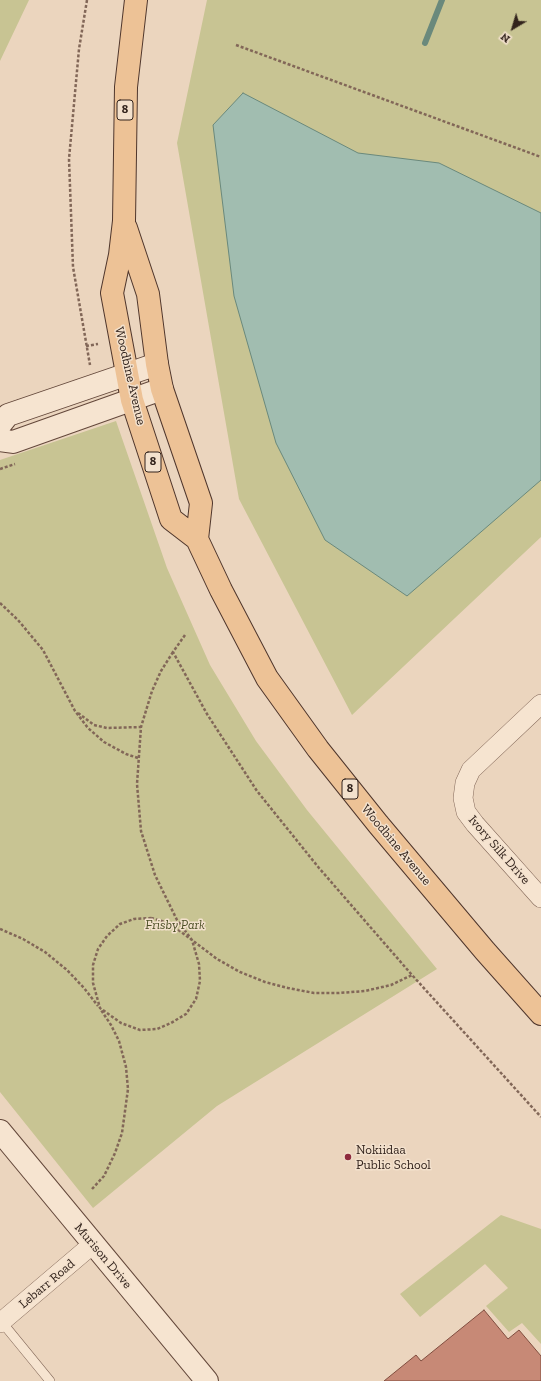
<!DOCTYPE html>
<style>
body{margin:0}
#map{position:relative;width:541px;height:1381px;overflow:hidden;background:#ebd5be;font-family:"Zilla Slab",serif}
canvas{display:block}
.north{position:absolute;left:493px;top:8px;width:40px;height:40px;-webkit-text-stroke:3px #f3e1cd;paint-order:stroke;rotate:218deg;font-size:11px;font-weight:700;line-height:16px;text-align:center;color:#32231c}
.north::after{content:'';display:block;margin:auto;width:14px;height:18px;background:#32231c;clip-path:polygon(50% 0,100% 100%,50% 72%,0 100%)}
</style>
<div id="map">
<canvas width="541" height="1381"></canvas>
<div class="north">N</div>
</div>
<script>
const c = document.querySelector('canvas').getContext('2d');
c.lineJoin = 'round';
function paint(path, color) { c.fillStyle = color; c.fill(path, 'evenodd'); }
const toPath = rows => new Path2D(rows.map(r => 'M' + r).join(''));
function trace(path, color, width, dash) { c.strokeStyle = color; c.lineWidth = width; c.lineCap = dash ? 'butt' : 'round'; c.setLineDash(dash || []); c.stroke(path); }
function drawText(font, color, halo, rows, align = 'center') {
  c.font = font + ' "Zilla Slab",serif'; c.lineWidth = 3; c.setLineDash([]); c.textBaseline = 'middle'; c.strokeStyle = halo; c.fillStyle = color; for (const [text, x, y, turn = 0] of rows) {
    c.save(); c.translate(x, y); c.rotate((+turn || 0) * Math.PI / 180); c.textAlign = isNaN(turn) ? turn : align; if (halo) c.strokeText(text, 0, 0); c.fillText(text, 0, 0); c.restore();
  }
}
paint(toPath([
 [0,0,29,0,0,61],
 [207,0,541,0,541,537,352,715,239,499,177,143],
 [116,421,167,568,210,665,256,741,307,810,437,969,217,1106,93,1208,0,1092,0,460],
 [501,1215,541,1229,541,1344,522,1323,509,1332,486,1306,508,1288,485,1264,420,1317,400,1294]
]), '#c8c493');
const water = toPath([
 [243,93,358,153,439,163,541,213,541,480,407,596,325,540,276,443,234,296,213,125,243,93]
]);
paint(water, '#a1bdb0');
trace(water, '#6a897c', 1);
trace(toPath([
 [425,43,442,0]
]), '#6a897c', 6);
const building = toPath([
 [484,1310,508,1339,519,1330,541,1356,541,1381,384,1381,416,1355,421,1361,484,1310]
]);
paint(building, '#c78976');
trace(building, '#804d3f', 1);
const lane = toPath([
 [1,1321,50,1381]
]);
const street = toPath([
 [541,704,471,770,465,783,463,798,466,812,475,824,541,898],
 [0,1323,93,1244]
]);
const secondary = toPath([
 [0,425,8,415,157,364],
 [0,440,13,442,162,389],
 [0,1131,207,1381]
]);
const primary = toPath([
 [136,0,126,87,124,221,120,255,112,293,132,400,171,519,197,539,221,590,267,678,318,749,378,824,485,951,541,1014],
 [126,228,148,294,157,364,162,389,201,503,197,539]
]);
trace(lane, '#826758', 10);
trace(street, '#826758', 20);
trace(secondary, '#64483b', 24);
trace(primary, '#4f362c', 24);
trace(toPath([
 [87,0,79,49,69,159,73,267,90,365],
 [236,45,541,157],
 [86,346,98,344],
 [0,469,15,464],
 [0,603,18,620,43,650,75,711,88,728,104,742,126,754,138,758],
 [185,635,173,652,207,714,257,791,319,868,412,975,541,1117],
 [173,652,161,671,152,691,141,727,137,784,141,831,155,875,177,920,192,940,217,959,240,972,265,982,288,988,314,993,339,993,365,991,391,985,412,975],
 [78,713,94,725,107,728,141,727],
 [151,918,169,923,192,940,199,964,200,981,196,999,186,1014,171,1023,157,1029,140,1030,121,1023,100,1008,93,983,93,965,98,949,107,936,120,924,134,919,151,918],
 [0,929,23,939,45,952,67,970,84,988,98,1006],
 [92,1189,104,1176,115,1153,122,1133,128,1089,126,1067,119,1041,111,1025,101,1010]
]), '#826758', 2.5, [3, 2]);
trace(lane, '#f6e4d0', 9);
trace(street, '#f6e4d0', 19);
trace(secondary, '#f6e4d0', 22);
trace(primary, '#edc296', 22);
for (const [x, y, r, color] of [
 [348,1157,4,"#8e2b3e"]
]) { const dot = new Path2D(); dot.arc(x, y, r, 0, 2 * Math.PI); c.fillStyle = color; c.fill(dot); trace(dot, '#f3e1cd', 1.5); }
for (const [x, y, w] of [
 [125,110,16],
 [153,462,16],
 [350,789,16]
]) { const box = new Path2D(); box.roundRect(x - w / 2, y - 10, w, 20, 3); c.fillStyle = '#f3e1cd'; c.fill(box); trace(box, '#32231c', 1); }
drawText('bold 12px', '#32231c', null, [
 ["8",125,110],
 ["8",153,462],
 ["8",350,789]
]);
drawText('13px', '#32231c', '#f3e1cd', [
 ["Woodbine Avenue",130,376,77],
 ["Woodbine Avenue",396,845,50],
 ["Ivory Silk Drive",499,850,49],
 ["Murison Drive",103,1256,50],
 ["Lebarr Road",47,1284,-40]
]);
drawText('italic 13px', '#4a4d23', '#f3e1cd', [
 ["Frisby Park",175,925]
]);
drawText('13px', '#32231c', '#f3e1cd', [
 ["Nokiidaa",356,1150],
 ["Public School",356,1165]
], 'left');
</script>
